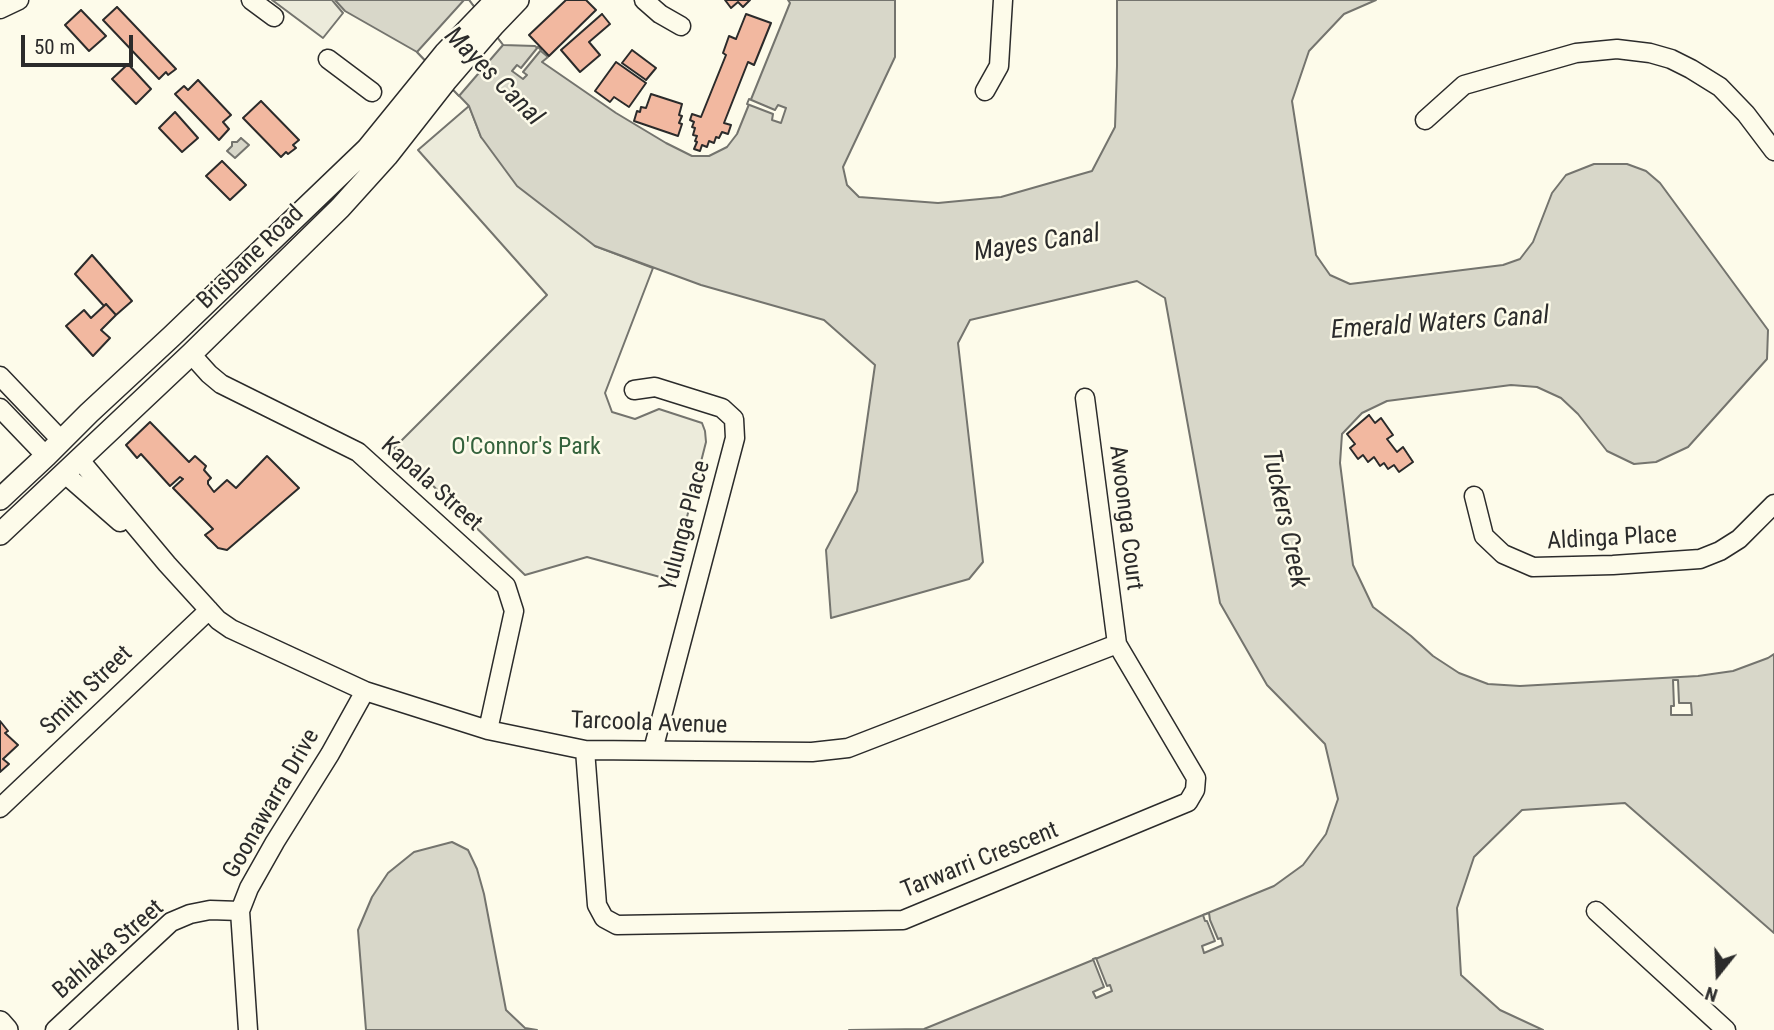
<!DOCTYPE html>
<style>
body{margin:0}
#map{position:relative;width:1774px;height:1030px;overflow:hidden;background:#fdfbea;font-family:"Roboto Condensed",sans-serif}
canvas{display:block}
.north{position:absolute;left:1683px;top:939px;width:70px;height:70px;-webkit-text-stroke:5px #fdfbea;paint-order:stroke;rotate:198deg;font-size:19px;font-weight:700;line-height:28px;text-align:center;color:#2b2b2b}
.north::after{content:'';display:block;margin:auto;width:24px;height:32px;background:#2b2b2b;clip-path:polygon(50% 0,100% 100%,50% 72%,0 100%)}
.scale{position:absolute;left:21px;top:35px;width:112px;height:32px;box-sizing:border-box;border:4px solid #2b2b2b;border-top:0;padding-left:9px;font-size:21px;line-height:24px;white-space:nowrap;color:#2b2b2b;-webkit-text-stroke:5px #fdfbea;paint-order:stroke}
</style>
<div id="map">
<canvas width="1774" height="1030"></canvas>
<div class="north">N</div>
<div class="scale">50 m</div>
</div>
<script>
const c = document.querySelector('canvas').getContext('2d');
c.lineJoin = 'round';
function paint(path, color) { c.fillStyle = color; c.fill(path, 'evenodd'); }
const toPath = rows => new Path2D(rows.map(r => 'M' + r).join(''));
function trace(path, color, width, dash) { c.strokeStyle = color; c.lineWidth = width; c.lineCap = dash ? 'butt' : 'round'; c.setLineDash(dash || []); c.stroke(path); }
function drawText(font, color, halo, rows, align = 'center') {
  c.font = font + ' "Roboto Condensed",sans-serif'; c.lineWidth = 5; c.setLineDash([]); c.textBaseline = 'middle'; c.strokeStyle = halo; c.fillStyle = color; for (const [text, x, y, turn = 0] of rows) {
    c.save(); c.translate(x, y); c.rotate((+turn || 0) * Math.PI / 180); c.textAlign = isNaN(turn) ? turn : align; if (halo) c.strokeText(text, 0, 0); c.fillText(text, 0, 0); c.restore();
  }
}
const green = toPath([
 [272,0,332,0,343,13,323,38,272,0],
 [469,106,481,137,595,246,653,268,605,393,612,412,635,419,659,409,702,423,705,431,706,442,671,580,587,557,525,575,394,448,547,295,418,150,469,106]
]);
paint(green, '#ecebdb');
trace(green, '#74746e', 2);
const water = toPath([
 [335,0,469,0,503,45,535,46,548,57,542,62,616,113,666,143,692,156,709,156,727,147,737,134,790,3,788,0,895,0,895,57,843,167,847,185,859,197,938,203,1001,197,1092,171,1115,127,1117,66,1117,0,1376,0,1344,14,1309,51,1292,101,1316,255,1330,275,1350,284,1503,265,1520,259,1533,242,1552,193,1566,175,1594,164,1627,164,1646,171,1660,183,1768,330,1767,359,1688,447,1656,462,1634,464,1607,451,1578,414,1561,398,1537,387,1511,385,1387,401,1362,413,1342,434,1340,463,1353,565,1373,607,1411,636,1433,656,1459,673,1488,684,1520,686,1698,676,1733,671,1768,658,1774,654,1774,933,1625,803,1522,810,1474,857,1457,908,1461,975,1500,1010,1543,1030,849,1030,924,1029,1274,886,1303,865,1326,834,1338,799,1325,744,1267,685,1220,603,1165,298,1137,281,970,320,958,343,983,562,969,579,831,618,826,550,857,491,875,365,824,320,701,285,595,246,517,186,481,137,469,106,417,52,345,11,335,0],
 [241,138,249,145,235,158,227,151,232,146,232,142,237,142,241,138],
 [452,842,468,850,477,869,484,894,506,1010,525,1028,537,1030,366,1030,358,930,372,897,388,873,414,852,452,842]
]);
paint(water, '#d8d7c9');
trace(water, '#74746e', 2);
const pier = toPath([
 [464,0,469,0,503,45,459,96,417,52,464,0],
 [538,47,541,50,523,72,527,75,523,79,512,71,517,65,521,68,538,47],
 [749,99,775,110,778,105,786,108,781,123,772,120,773,114,747,104,749,99],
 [1673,680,1678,680,1679,703,1691,703,1692,715,1671,715,1671,706,1674,706,1673,680],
 [1209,913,1210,920,1218,939,1221,938,1223,945,1204,953,1202,946,1215,941,1207,921,1205,921,1203,915,1209,913],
 [1096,958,1107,986,1110,985,1112,991,1096,998,1093,992,1104,987,1093,959,1096,958]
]);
paint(pier, '#fdfbea');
trace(pier, '#74746e', 2);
const building = toPath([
 [566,0,586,0,596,10,549,56,529,35,566,0],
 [725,0,750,0,743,7,738,2,731,8,725,0],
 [117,7,176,69,168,75,166,72,159,79,103,20,117,7],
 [81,10,106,36,89,51,65,25,81,10],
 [602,14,610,24,589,42,600,55,580,72,561,50,602,14],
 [746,14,771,23,754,65,748,62,724,123,731,125,728,134,722,132,719,138,716,137,714,143,709,141,707,147,702,145,700,151,694,149,697,142,695,141,697,136,693,135,695,128,692,127,694,122,690,120,692,114,701,117,726,55,723,53,729,36,736,39,746,14],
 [632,50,656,68,646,80,622,63,632,50],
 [616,62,646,83,629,107,614,97,610,102,595,91,616,62],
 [128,64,151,89,136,104,112,79,128,64],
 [198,80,231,115,223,122,229,129,219,140,175,94,184,86,188,90,198,80],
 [651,94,682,104,679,115,682,116,679,123,682,124,678,136,634,121,637,111,640,112,641,107,646,108,651,94],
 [261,101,299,140,293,145,296,148,288,154,286,152,281,157,243,118,261,101],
 [175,112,198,138,182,152,159,128,175,112],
 [222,161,246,185,230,200,206,176,222,161],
 [92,255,132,301,116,315,106,304,104,306,75,274,92,255],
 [106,304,116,315,101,330,110,338,93,356,66,326,84,310,91,318,106,304],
 [1369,415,1375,423,1381,418,1393,435,1387,439,1397,452,1403,447,1413,462,1399,472,1394,465,1388,469,1384,463,1380,466,1374,457,1368,462,1363,455,1358,459,1350,448,1355,444,1347,434,1369,415],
 [150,422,189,462,195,456,206,466,204,470,211,478,208,481,208,484,214,492,227,480,236,488,267,456,299,488,227,550,218,548,205,535,213,529,173,488,183,479,180,477,170,486,141,454,137,458,126,445,150,422],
 [0,721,8,731,5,733,18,745,3,759,9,764,0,772,0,721]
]);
paint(building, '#f2b8a0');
trace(building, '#2b2b2b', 2);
const minor = toPath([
 [251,0,274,17],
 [644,0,660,14,681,26],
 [0,9,19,0],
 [328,59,372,92],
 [985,91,999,66,1003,0],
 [1425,120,1464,85,1576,53,1617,49,1650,53,1671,59,1691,69,1720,87,1746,114,1774,151],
 [191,354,209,374,221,384,358,452,506,586,514,611,488,730],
 [0,376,61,440],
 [634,390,655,387,722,408,734,419,735,438,653,750],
 [0,408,46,456],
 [79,459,167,564,218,620,231,629,365,691,488,730,585,750,812,752,848,748,1117,644],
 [64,473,120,522],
 [1474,496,1484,536,1503,554,1533,567,1613,565,1700,559,1720,551,1739,539,1774,504],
 [585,750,597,905,604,918,617,925,903,920,1188,802,1195,790,1196,778,1117,644,1085,398],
 [0,808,209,610],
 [1596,911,1726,1030],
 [55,1030,171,922,190,914,210,910,240,911],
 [248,1030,240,911,249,888,275,842,330,754,365,691]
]);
const major = toPath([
 [0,499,46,456,89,413,172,336,367,149,445,53,496,0],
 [0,534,191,354,340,208,387,156,445,82,494,25,518,0],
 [0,1022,7,1030]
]);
trace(minor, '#2b2b2b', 21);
trace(major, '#2b2b2b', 24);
trace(minor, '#fdfbea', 18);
trace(major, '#fdfbea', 21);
drawText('24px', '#2b2b2b', '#fdfbea', [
 ["Brisbane Road",251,258,-44],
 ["Kapala Street",431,485,42],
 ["Awoonga Court",1125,518,83],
 ["Yulunga Place",686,526,-75],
 ["Aldinga Place",1612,539,-3],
 ["Smith Street",87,691,-44],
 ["Tarcoola Avenue",649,724,2],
 ["Goonawarra Drive",272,804,-60],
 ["Tarwarri Crescent",980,861,-22],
 ["Bahlaka Street",109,950,-41]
]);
drawText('24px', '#34623c', '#fdfbea', [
 ["O'Connor's Park",526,448]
]);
drawText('italic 26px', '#2b2b2b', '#fdfbea', [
 ["Mayes Canal",493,77,45],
 ["Mayes Canal",1037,244,-9],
 ["Emerald Waters Canal",1440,324,-4],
 ["Tuckers Creek",1284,519,78]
]);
</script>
